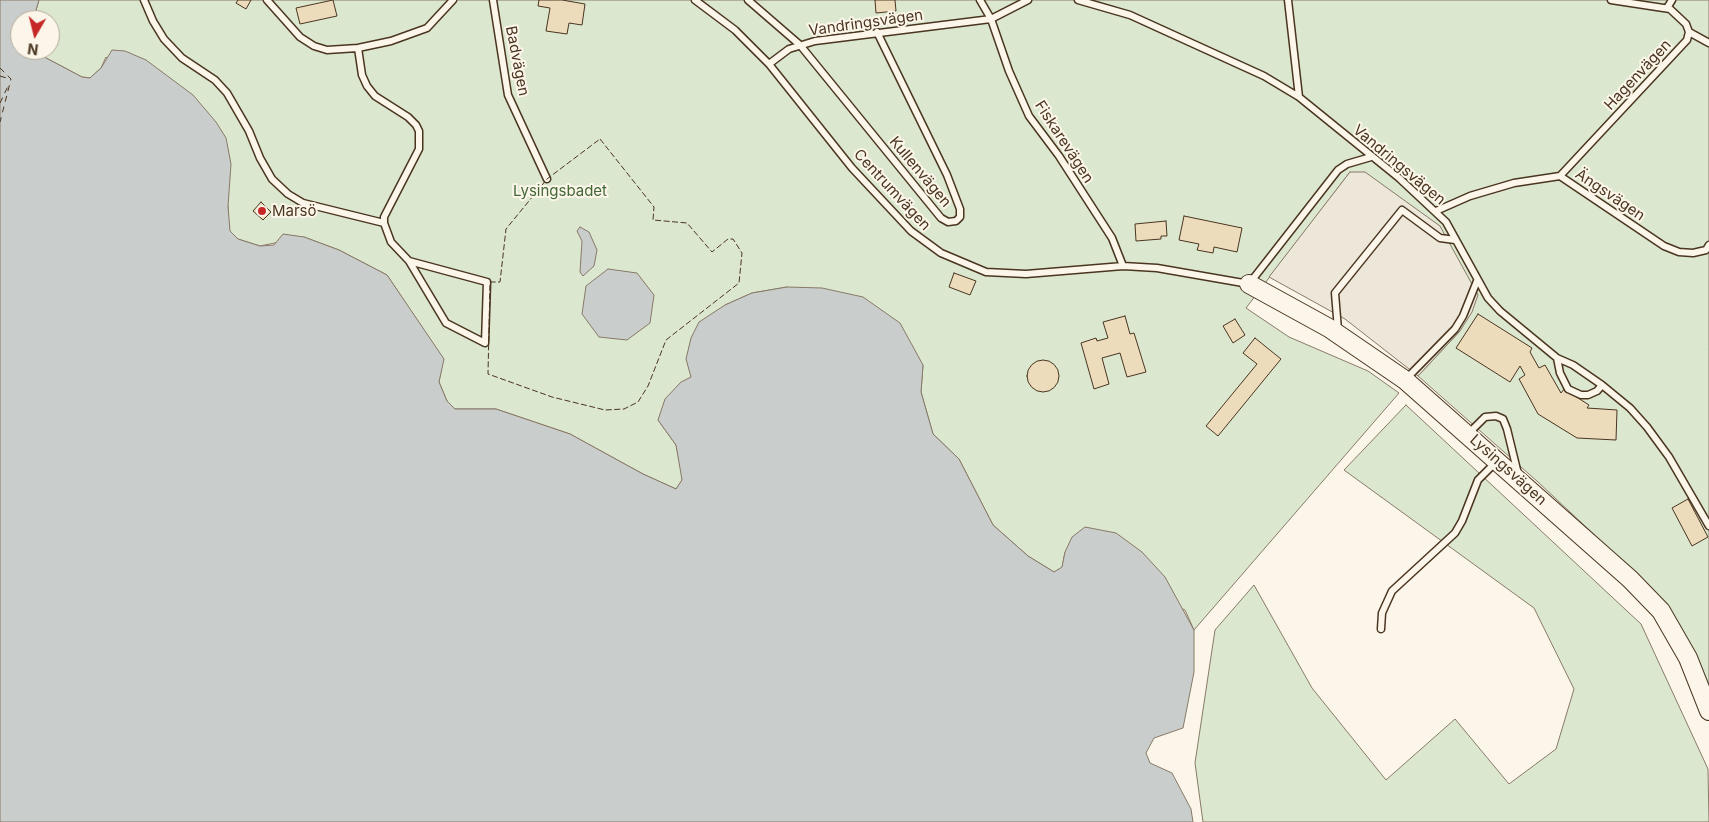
<!DOCTYPE html>
<meta charset="utf-8">
<style>
body{margin:0}
#map{position:relative;width:1709px;height:822px;overflow:hidden;background:#fbf6e9;font-family:Inter,sans-serif}
canvas{display:block}
.north{position:absolute;left:10px;top:10px;width:50px;height:50px;box-sizing:border-box;background:#fbf6e9;border:1px solid #b4a999;border-radius:50%;rotate:188deg;font-size:14px;font-weight:700;line-height:20px;text-align:center;color:#4a3520}
.north::after{content:'';display:block;margin:auto;width:18px;height:22px;background:#c62828;clip-path:polygon(50% 0,100% 100%,50% 72%,0 100%)}
</style>
<div id="map">
<canvas width="1709" height="822"></canvas>
<div class="north">N</div>
</div>
<script>
const c = document.querySelector('canvas').getContext('2d');
c.lineJoin = 'round';
function paint(path, color) { c.fillStyle = color; c.fill(path, 'evenodd'); }
const toPath = rows => new Path2D(rows.map(r => 'M' + r).join(''));
function trace(path, color, width, dash) { c.strokeStyle = color; c.lineWidth = width; c.lineCap = dash ? 'butt' : 'round'; c.setLineDash(dash || []); c.stroke(path); }
function drawText(font, color, halo, rows, align = 'center') {
  c.font = font + ' Inter,sans-serif'; c.lineWidth = 4; c.setLineDash([]); c.textBaseline = 'middle'; c.strokeStyle = halo; c.fillStyle = color; for (const [text, x, y, turn = 0] of rows) {
    c.save(); c.translate(x, y); c.rotate((+turn || 0) * Math.PI / 180); c.textAlign = isNaN(turn) ? turn : align; if (halo) c.strokeText(text, 0, 0); c.fillText(text, 0, 0); c.restore();
  }
}
const green = toPath([
 [39,0,1709,0,1709,693,1691,647,1651,588,1538,482,1418,376,1460,331,1350,172,1246,308,1289,337,1368,371,1399,393,1194,630,1185,610,1065,552,1062,568,1054,572,1028,556,993,525,959,459,933,434,921,392,923,365,787,287,752,293,725,305,691,377,658,420,676,445,682,474,682,480,676,489,643,474,570,434,496,409,455,409,447,401,439,382,443,359,387,275,339,250,304,237,260,246,238,239,229,231,228,206,106,57,101,68,90,78,82,77,31,50,50,50,50,20,33,20,39,0],
 [1406,405,1641,624,1708,769,1709,822,1203,822,1195,763,1215,630,1254,585,1312,688,1386,780,1455,719,1509,784,1556,749,1574,689,1534,608,1344,470,1406,405]
]);
paint(green, '#dce7d0');
trace(green, '#887966', 1);
const parking = toPath([
 [1350,172,1365,172,1440,226,1478,295,1472,312,1460,331,1418,376,1345,319,1269,277,1350,172]
]);
paint(parking, '#ede7d9');
trace(parking, '#887966', 1);
const water = toPath([
 [0,0,39,0,33,20,20,20,20,50,31,50,82,77,90,78,101,68,112,50,125,51,146,60,193,95,216,122,226,138,231,164,228,206,230,231,238,239,260,246,274,245,283,234,304,237,339,250,387,275,444,359,439,382,447,401,455,409,496,409,570,434,643,474,676,489,682,480,676,445,658,420,665,399,681,382,691,377,686,359,691,338,699,322,725,305,752,293,787,287,822,288,863,297,900,323,923,365,921,392,933,434,959,459,993,525,1028,556,1054,572,1062,567,1065,552,1072,537,1085,527,1116,533,1142,552,1165,577,1194,630,1194,672,1183,728,1154,738,1146,753,1150,763,1172,773,1191,809,1193,822,0,822,0,0],
 [580,227,589,232,597,250,594,266,583,276,580,272,582,241,577,231,580,227],
 [608,269,637,273,654,295,650,323,627,340,599,337,582,314,586,286,608,269]
]);
paint(water, '#c9cecd');
trace(water, '#887966', 1);
trace(toPath([
 [0,68,11,79,0,122],
 [0,76,10,79],
 [0,103,9,84]
]), '#4a3520', 1, [6, 5]);
const building = toPath([
 [238,0,251,0,246,9,236,3,238,0],
 [333,0,337,16,300,24,296,8,333,0],
 [539,0,562,0,585,4,582,25,569,23,567,34,546,31,550,8,538,6,539,0],
 [875,0,895,0,896,11,876,13,875,0],
 [261,202,271,212,263,220,253,211,261,202],
 [1184,216,1242,228,1237,252,1214,247,1213,253,1197,250,1199,244,1179,240,1184,216],
 [1166,221,1167,236,1161,236,1161,239,1136,241,1135,224,1166,221],
 [954,273,976,281,970,295,949,287,954,273],
 [1478,314,1532,348,1530,352,1539,368,1545,365,1561,393,1564,389,1589,405,1587,408,1617,410,1616,440,1577,438,1538,414,1519,379,1525,375,1520,366,1510,382,1456,348,1478,314],
 [1125,316,1130,334,1134,333,1146,372,1127,377,1120,353,1102,358,1109,384,1094,389,1081,343,1096,338,1097,341,1108,338,1103,322,1125,316],
 [1235,319,1245,335,1233,343,1223,326,1235,319],
 [1255,338,1281,359,1218,436,1206,426,1257,364,1243,353,1255,338],
 '1027 376a16 16 0 1 1 32 0a16 16 0 1 1-32 0Z',
 [1688,499,1708,537,1692,546,1672,508,1688,499]
]);
paint(building, '#ecdcbc');
trace(building, '#4a3520', 1);
const lane = toPath([
 [144,0,153,21,164,39,182,58,215,80,227,93,249,131,260,158,272,179,288,194,303,203,384,223,384,217,419,149,419,131,416,125,408,117,375,96,367,86,362,75,358,48,391,41,427,28,453,0],
 [267,0,300,37,314,46,327,50,358,48],
 [493,0,508,95,547,179],
 [695,0,735,30,769,64,852,168,911,231,941,253,986,272,1026,274,1123,266,1157,268,1249,284,1338,170,1347,164,1371,157],
 [748,0,800,45,941,218,948,222,956,221,960,217,960,209,947,175,877,32],
 [980,0,991,19,1009,71,1029,116,1059,156,1112,238,1123,266],
 [1078,0,1130,15,1264,76,1299,97,1399,178,1446,222,1488,298,1500,311,1557,358,1573,365,1602,385,1630,408,1647,427,1669,457,1709,526],
 [1288,0,1299,97],
 [1667,8,1672,0],
 [1689,32,1709,43],
 [769,64,789,49,815,41,991,19,1028,0],
 [1560,176,1687,40,1689,32,1686,24,1670,9,1611,0],
 [1436,211,1470,196,1514,183,1560,176,1664,246,1679,252,1693,253,1706,250,1709,245],
 [384,223,391,242,409,261,487,282,485,343,446,323,409,261],
 [1338,330,1335,293,1402,210,1440,238,1455,240],
 [1557,358,1560,373,1568,389,1581,395,1588,395,1597,391,1602,385],
 [1406,379,1455,329,1463,316,1477,281],
 [1468,434,1485,417,1496,416,1503,419,1507,429,1518,474],
 [1381,629,1382,613,1392,591,1455,533,1462,521,1478,480,1496,462]
]);
const secondary = toPath([
 [1249,284,1329,328,1405,380,1630,579,1661,611,1688,658,1709,711]
]);
trace(lane, '#4a3520', 9);
trace(secondary, '#4a3520', 20);
trace(lane, '#fbf6e9', 6);
trace(secondary, '#fbf6e9', 18);
trace(toPath([
 [600,139,654,207,653,220,687,223,712,252,728,239,733,239,742,253,739,283,666,340,648,386,638,402,624,409,605,410,552,397,488,374,490,282,500,282,506,229,547,179,600,139]
]), '#4a3520', 1, [6, 2.5]);
for (const [x, y, r, color] of [
 [262,211,5,"#c62828"]
]) { const dot = new Path2D(); dot.arc(x, y, r, 0, 2 * Math.PI); c.fillStyle = color; c.fill(dot); trace(dot, '#fbf6e9', 2); }
drawText('15px', '#4a3520', '#fbf6e9', [
 ["Vandringsvägen",866,23,-8],
 ["Badvägen",517,61,79],
 ["Hagenvägen",1638,75,-47],
 ["Fiskarevägen",1064,142,57],
 ["Vandringsvägen",1399,165,40],
 ["Kullenvägen",920,172,50],
 ["Centrumvägen",892,190,47],
 ["Ängsvägen",1610,195,34],
 ["Lysingsvägen",1508,470,42]
]);
drawText('15px', '#436837', '#fbf6e9', [
 ["Lysingsbadet",560,191]
]);
drawText('15px', '#4a3520', '#fbf6e9', [
 ["Marsö",272,211]
], 'left');
</script>
